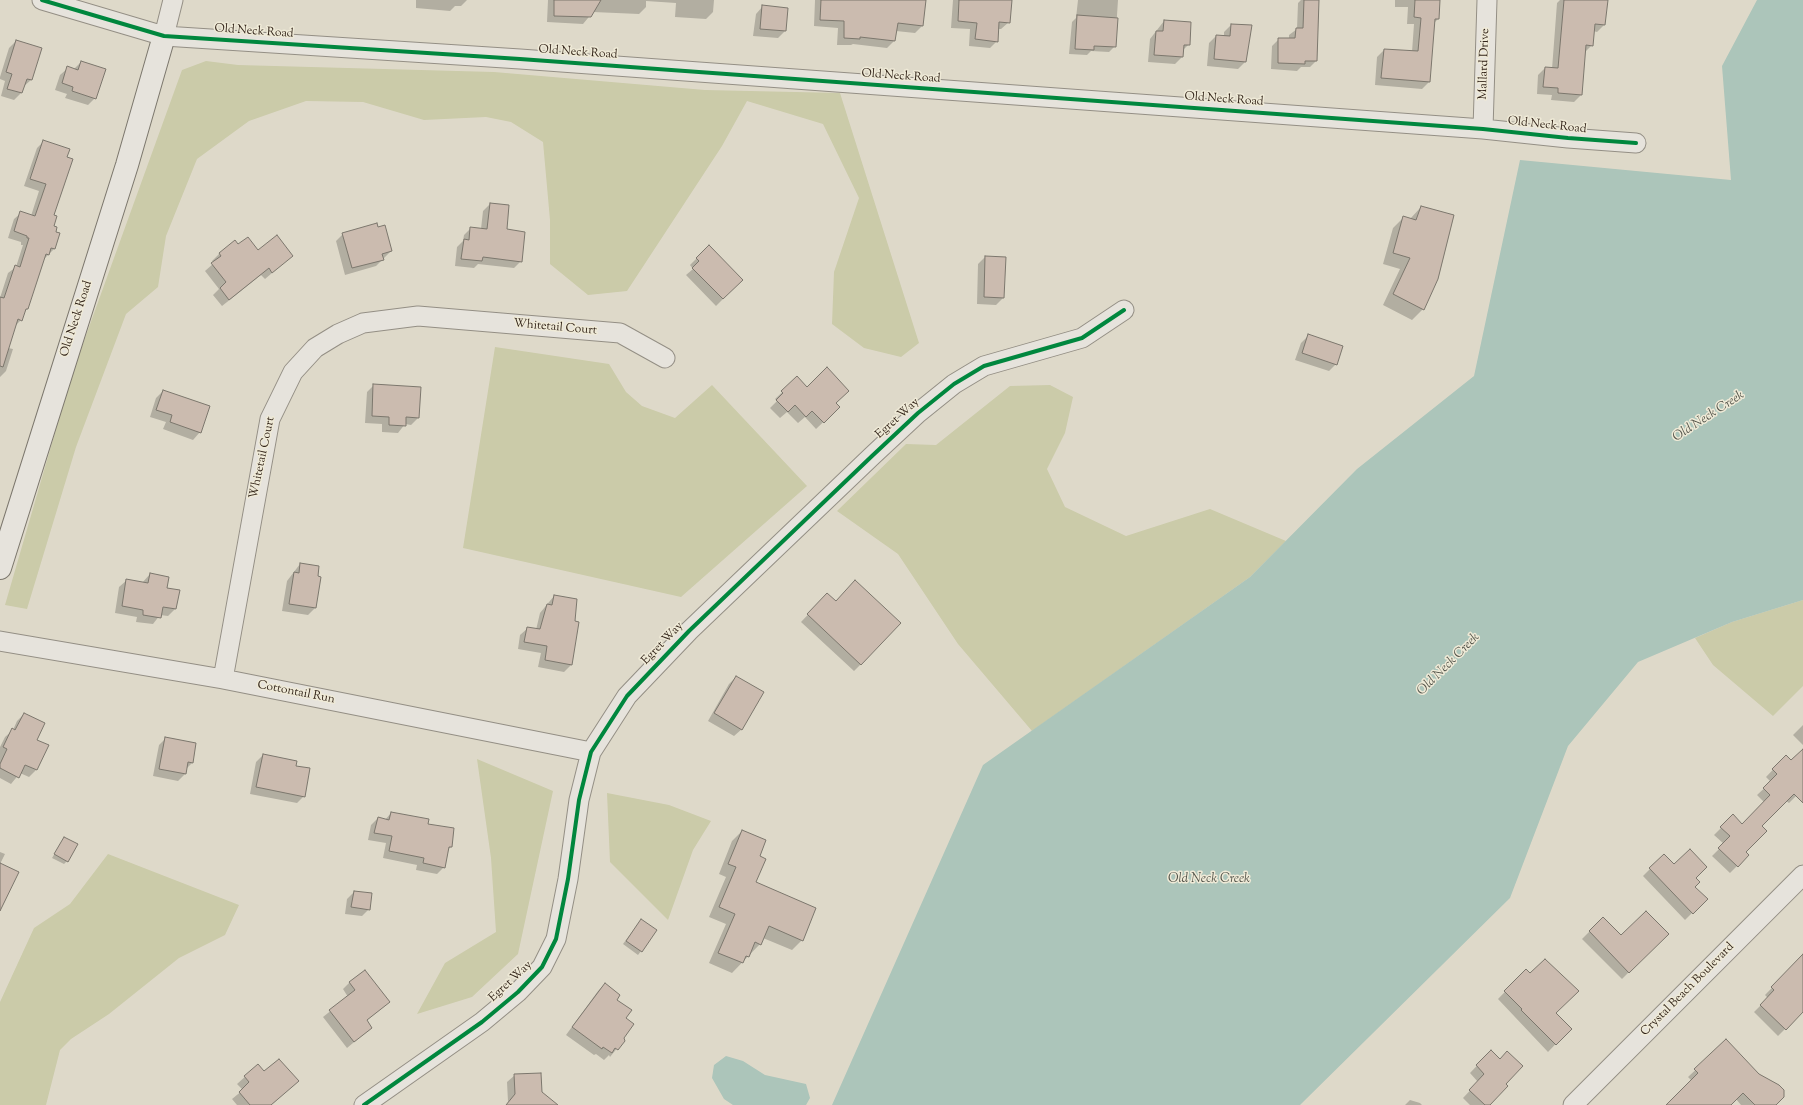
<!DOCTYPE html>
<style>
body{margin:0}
canvas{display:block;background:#ded9c9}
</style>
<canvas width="1803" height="1105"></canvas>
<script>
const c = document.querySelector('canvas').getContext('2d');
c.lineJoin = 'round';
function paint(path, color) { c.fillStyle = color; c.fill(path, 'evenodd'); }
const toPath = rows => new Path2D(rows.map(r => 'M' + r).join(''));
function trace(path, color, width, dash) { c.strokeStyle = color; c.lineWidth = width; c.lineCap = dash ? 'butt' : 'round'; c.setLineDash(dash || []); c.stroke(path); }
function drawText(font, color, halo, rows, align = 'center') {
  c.font = font + ' "Sorts Mill Goudy",serif'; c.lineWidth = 3; c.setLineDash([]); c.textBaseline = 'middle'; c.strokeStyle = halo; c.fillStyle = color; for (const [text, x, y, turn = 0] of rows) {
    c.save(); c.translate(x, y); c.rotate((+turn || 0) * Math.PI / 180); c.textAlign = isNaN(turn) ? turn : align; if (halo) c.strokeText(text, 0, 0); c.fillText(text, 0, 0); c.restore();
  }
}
paint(toPath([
 [206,61,238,65,494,72,705,90,840,93,919,343,901,357,864,348,832,324,834,272,859,198,823,124,747,101,722,146,627,291,588,295,550,264,550,220,543,142,511,122,486,117,424,120,363,102,306,101,249,121,197,159,166,236,158,287,126,314,76,447,27,609,5,605,72,374,182,70],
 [495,347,609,364,626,392,642,406,675,418,712,385,807,486,681,597,463,548],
 [1050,385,1073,397,1065,433,1047,469,1065,507,1126,536,1210,509,1286,541,1250,577,1032,731,958,644,898,554,837,511,906,444,936,445,1010,386],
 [1803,600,1803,686,1773,716,1713,665,1695,638,1732,622],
 [477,759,553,791,518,954,472,997,417,1014,445,963,496,932,491,858],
 [607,793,669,805,711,821,693,850,668,920,610,862],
 [108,854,239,905,225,935,179,958,109,1014,71,1039,60,1050,46,1105,0,1105,0,1002,34,928,70,904]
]), '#cbcba9');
paint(toPath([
 [1757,0,1803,0,1803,600,1732,622,1638,662,1568,746,1510,898,1300,1105,832,1105,983,765,1250,577,1357,469,1474,376,1520,160,1731,180,1722,66],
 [726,1056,743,1061,765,1075,806,1084,810,1098,806,1105,733,1105,724,1099,712,1078,714,1065]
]), '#acc5ba');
paint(toPath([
 [416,0,467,0,461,6,455,6,450,11,416,8],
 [548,0,714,0,713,12,706,19,675,17,676,3,646,1,646,7,639,14,593,12,583,24,547,22],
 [815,0,925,0,922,26,915,33,896,31,894,41,887,48,853,44,851,45,837,45,838,28,814,26],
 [953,0,1011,0,1009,22,1001,29,998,29,997,41,990,48,969,46,970,29,951,28],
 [1078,0,1118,0,1115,46,1109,52,1091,51,1087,55,1069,54,1072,22,1076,18],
 [1301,0,1318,0,1316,61,1310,67,1301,67,1297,71,1271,69,1272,46,1279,39,1289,39,1289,35,1297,29,1298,3],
 [1395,0,1439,0,1438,19,1434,23,1429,82,1422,89,1375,85,1377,57,1384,50,1412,52,1414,24,1407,24,1408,7,1395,7],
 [1560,0,1607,0,1604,25,1597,32,1593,31,1592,45,1585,52,1581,95,1574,102,1551,100,1552,95,1537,94,1538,75,1545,68,1552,69,1557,3],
 [763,6,785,31,778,38,753,36,756,14],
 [1164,21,1189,44,1182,51,1182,57,1175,64,1148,62,1150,39],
 [1231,25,1245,62,1238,69,1207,66,1209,43,1216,36,1224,37,1224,32],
 [16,41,31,80,23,87,21,93,14,100,1,96,5,81,0,79,0,77,9,48],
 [81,62,95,98,88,105,65,98,67,94,55,90,60,75,68,68,74,69],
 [44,141,52,227,55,232,59,234,54,249,44,259,27,309,24,312,21,320,15,326,8,348,13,349,6,371,0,377,0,298,8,273,16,267,23,245,21,245,21,242,8,238,14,219,21,213,31,216,39,191,24,186,37,148],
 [490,204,506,230,521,261,514,268,478,264,474,268,455,266,457,247,463,241,464,235,471,228,481,229,483,211],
 [1421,207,1423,309,1412,320,1383,305,1400,269,1383,264,1393,228,1404,217,1410,219],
 [343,234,391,251,376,266,345,275,336,241],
 [235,241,238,245,258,251,292,256,265,279,261,275,222,306,213,295,219,289,205,271,214,263,212,261,219,254],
 [709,246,742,280,716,306,686,275,693,269,690,265],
 [985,257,1003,298,996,305,977,304,978,264],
 [1308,336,1336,364,1329,371,1295,360,1301,343],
 [797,378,807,388,835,403,839,407,816,429,805,417,798,423,787,412,780,418,770,408,777,401,775,399],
 [374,385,418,418,411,425,405,424,398,433,382,432,382,424,365,423,367,392],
 [163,391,200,432,193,440,163,429,166,422,150,417,156,398],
 [300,564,315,608,308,615,282,611,287,581],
 [150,574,166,588,179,591,175,609,168,616,160,615,153,624,136,622,137,617,115,613,119,587,127,580,142,583],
 [554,596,571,665,564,672,538,667,541,653,518,649,520,635,528,628,536,630,540,613],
 [820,602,861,664,854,671,801,622],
 [736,677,742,729,734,736,708,721,729,684],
 [24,714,35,740,47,746,36,770,29,777,20,773,11,784,0,778,0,747,5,737,13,730,17,721],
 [1803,725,1803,745,1793,735],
 [166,738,192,763,186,769,185,774,178,781,153,776,159,745],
 [263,755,295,766,304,796,297,803,250,794,256,762],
 [1786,756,1803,769,1803,789,1789,803,1786,801,1761,826,1745,852,1748,855,1730,873,1712,856,1724,844,1714,835,1733,816,1742,825,1764,802,1757,795,1771,782,1766,777],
 [391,813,427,825,451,847,447,850,444,867,437,874,416,870,417,865,383,858,386,843,368,840,371,825,378,818,385,820],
 [742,831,758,857,755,883,802,940,792,950,763,938,760,944,732,973,709,963,726,924,709,917,726,877,719,874,732,841],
 [64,838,67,861,64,864,52,858],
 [0,852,5,854,0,864,0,894],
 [1664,855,1674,866,1694,878,1694,887,1706,899,1685,920,1643,876],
 [354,892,369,909,362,916,345,914,347,899],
 [1603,918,1621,937,1667,934,1622,979,1582,939],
 [641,920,641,951,638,955,623,944],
 [1801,958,1803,960,1803,1011,1778,1036,1754,1012,1768,998,1765,995],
 [1526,970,1554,1013,1570,1029,1548,1052,1498,999],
 [350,982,389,1002,366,1021,371,1028,347,1048,323,1017,348,997,343,989],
 [605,984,616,1000,624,1018,623,1041,610,1057,609,1055,604,1060,596,1054,594,1055,566,1035,598,991],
 [1726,1041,1775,1105,1741,1105,1736,1099,1730,1105,1667,1105,1692,1081,1688,1077],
 [1491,1051,1500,1060,1504,1084,1489,1105,1470,1105,1463,1098,1478,1082,1470,1073],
 [258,1065,264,1073,290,1088,271,1105,237,1105,232,1099,243,1090,237,1084],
 [515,1075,541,1092,557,1105,506,1105,508,1102,507,1082],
 [1410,1100,1420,1103,1422,1105,1405,1105]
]), '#0003');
const building = toPath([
 [554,0,601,0,591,17,554,16,554,0],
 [821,0,926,0,923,26,898,23,895,41,860,37,860,39,844,38,844,21,820,20,821,0],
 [959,0,1012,0,1010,23,999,22,998,42,975,39,977,23,958,21,959,0],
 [1304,0,1319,0,1317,61,1305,61,1305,64,1278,63,1278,38,1295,38,1296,28,1303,28,1304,0],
 [1415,0,1440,0,1439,19,1435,19,1430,82,1381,78,1384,49,1418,51,1421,18,1414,17,1415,0],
 [1564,0,1608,0,1605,25,1595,24,1593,46,1586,45,1582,95,1558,93,1558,88,1543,87,1545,67,1558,68,1564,0],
 [762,5,788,8,786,31,760,29,762,5],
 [1077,15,1118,18,1116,47,1094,46,1094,50,1075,49,1077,15],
 [1164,20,1191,22,1190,45,1184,45,1183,57,1154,55,1156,31,1163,31,1164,20],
 [1231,24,1252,25,1246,62,1214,59,1216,35,1230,36,1231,24],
 [16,40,42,48,32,80,27,79,22,93,7,89,12,74,6,72,16,40],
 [81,61,106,69,96,99,72,91,73,87,62,83,67,66,78,70,81,61],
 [43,140,70,149,67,157,73,159,54,215,57,216,54,226,57,227,56,232,60,233,55,249,51,248,49,255,46,254,28,309,26,309,22,321,18,319,3,367,0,366,0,297,4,298,15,265,20,267,29,238,27,238,27,236,14,231,20,211,35,216,46,184,30,179,43,140],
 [490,203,509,205,507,229,525,232,522,262,483,257,482,261,461,259,464,239,469,240,470,227,487,229,490,203],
 [1421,206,1454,215,1438,279,1424,310,1393,294,1410,258,1393,253,1403,216,1416,220,1421,206],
 [377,223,378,227,385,225,392,251,382,254,384,260,352,268,342,233,377,223],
 [277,235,293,256,272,273,269,268,229,300,220,288,226,282,211,263,221,256,219,253,235,240,238,244,248,237,258,250,277,235],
 [709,245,743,280,723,299,692,268,699,261,696,258,709,245],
 [985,256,1006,257,1004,298,984,297,985,256],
 [1308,334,1343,346,1337,365,1302,353,1308,334],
 [827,367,849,391,836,403,840,407,824,423,812,411,806,417,795,405,788,412,776,400,783,393,781,391,797,376,807,387,827,367],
 [373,384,421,387,419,418,406,417,406,426,389,425,389,417,372,416,373,384],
 [163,390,210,406,201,433,170,422,172,415,156,410,163,390],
 [300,563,319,566,318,576,321,577,316,608,289,604,294,572,299,573,300,563],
 [150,573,169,577,167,588,180,590,176,609,163,607,161,618,143,615,143,610,122,606,126,579,148,583,150,573],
 [855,580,901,623,861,665,807,614,827,593,836,601,855,580],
 [554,595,577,599,575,621,579,622,572,665,545,660,547,646,524,642,527,627,540,629,547,604,552,605,554,595],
 [736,676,764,692,742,730,714,713,736,676],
 [24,713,45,723,37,740,49,745,37,770,25,765,19,778,0,768,0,764,7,749,3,747,12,728,15,730,24,713],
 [165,737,196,743,193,763,188,762,186,774,159,769,165,737],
 [1803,749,1803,803,1794,794,1762,826,1767,831,1746,852,1749,855,1738,867,1718,848,1730,836,1720,827,1733,814,1742,824,1770,795,1763,788,1777,774,1772,769,1786,755,1791,760,1803,749],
 [263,754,297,761,296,766,310,768,305,797,256,787,263,754],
 [391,812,429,819,428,824,454,828,452,847,449,847,445,868,423,863,424,858,389,851,392,836,374,833,378,817,389,820,391,812],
 [742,830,766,840,760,856,766,859,756,882,816,908,803,941,769,926,761,945,755,942,749,957,746,956,743,963,718,953,735,914,719,907,736,867,728,864,742,830],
 [64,837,78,844,68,862,54,854,64,837],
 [1690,849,1707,867,1696,878,1700,882,1695,887,1708,899,1693,914,1649,868,1664,854,1674,864,1690,849],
 [0,863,19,872,0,911,0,863],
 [354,891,372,893,370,910,351,907,354,891],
 [1646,911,1669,934,1629,973,1589,931,1603,917,1621,935,1646,911],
 [641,919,657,930,642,952,626,941,641,919],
 [1803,954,1803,1012,1786,1030,1760,1005,1774,990,1771,987,1803,954],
 [1545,959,1579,991,1556,1013,1572,1029,1556,1045,1521,1010,1522,1009,1504,991,1526,969,1530,973,1545,959],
 [365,970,390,1002,367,1020,372,1028,354,1042,329,1010,355,990,349,982,365,970],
 [605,983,620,995,617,1000,632,1010,626,1018,634,1024,624,1038,625,1041,618,1050,615,1048,612,1053,603,1047,602,1049,572,1027,605,983],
 [1726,1039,1759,1074,1779,1085,1784,1090,1784,1097,1776,1105,1755,1105,1743,1093,1731,1105,1666,1105,1698,1073,1694,1069,1726,1039],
 [1491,1050,1500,1059,1507,1051,1523,1066,1506,1084,1508,1086,1490,1105,1485,1105,1469,1090,1484,1074,1476,1065,1491,1050],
 [279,1059,299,1081,271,1105,250,1105,239,1092,249,1082,244,1076,258,1064,264,1071,279,1059],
 [541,1073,542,1092,558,1105,506,1105,515,1094,514,1074,541,1073]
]);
paint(building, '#cbbbaf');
trace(building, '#7c776d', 1);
const street = toPath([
 [42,0,164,36,520,59,1483,129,1568,138,1636,143],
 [164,36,173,0],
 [1483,129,1487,0],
 [0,641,223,679,591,752],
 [223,679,270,419,293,372,315,348,338,334,363,323,418,316,620,333,665,358],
 [364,1105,482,1022,518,992,542,967,556,939,568,879,579,800,591,752,627,696,689,631,872,456,918,413,954,384,984,366,1082,338,1124,310],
 [1573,1105,1803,875]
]);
const secondary = toPath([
 [0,568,127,165,164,36]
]);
trace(street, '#948f85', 21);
trace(secondary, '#7c776d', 24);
trace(street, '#e6e3dc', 19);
trace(secondary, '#e6e3dc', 22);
trace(toPath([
 [42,0,164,36,520,59,1483,129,1568,138,1636,143],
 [364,1105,482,1022,518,992,542,967,556,939,568,879,579,800,591,752,627,696,689,631,872,456,918,413,954,384,984,366,1082,338,1124,310]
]), '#00873e', 4);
drawText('12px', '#33251a', '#efead7', [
 ["Old Neck Road",254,32,4],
 ["Old Neck Road",578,53,4],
 ["Mallard Drive",1485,64,-88],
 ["Old Neck Road",901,77,4],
 ["Old Neck Road",1224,100,4],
 ["Old Neck Road",1547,126,6],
 ["Old Neck Road",77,319,-72],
 ["Whitetail Court",555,328,5],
 ["Egret Way",898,419,-42],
 ["Whitetail Court",263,458,-78],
 ["Egret Way",663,644,-46],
 ["Cottontail Run",296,693,11],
 ["Egret Way",511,982,-43],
 ["Crystal Beach Boulevard",1688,990,-45]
]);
drawText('italic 13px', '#515248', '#efead7', [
 ["Old Neck Creek",1709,417,-33],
 ["Old Neck Creek",1449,665,-45],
 ["Old Neck Creek",1209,880]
]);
</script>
